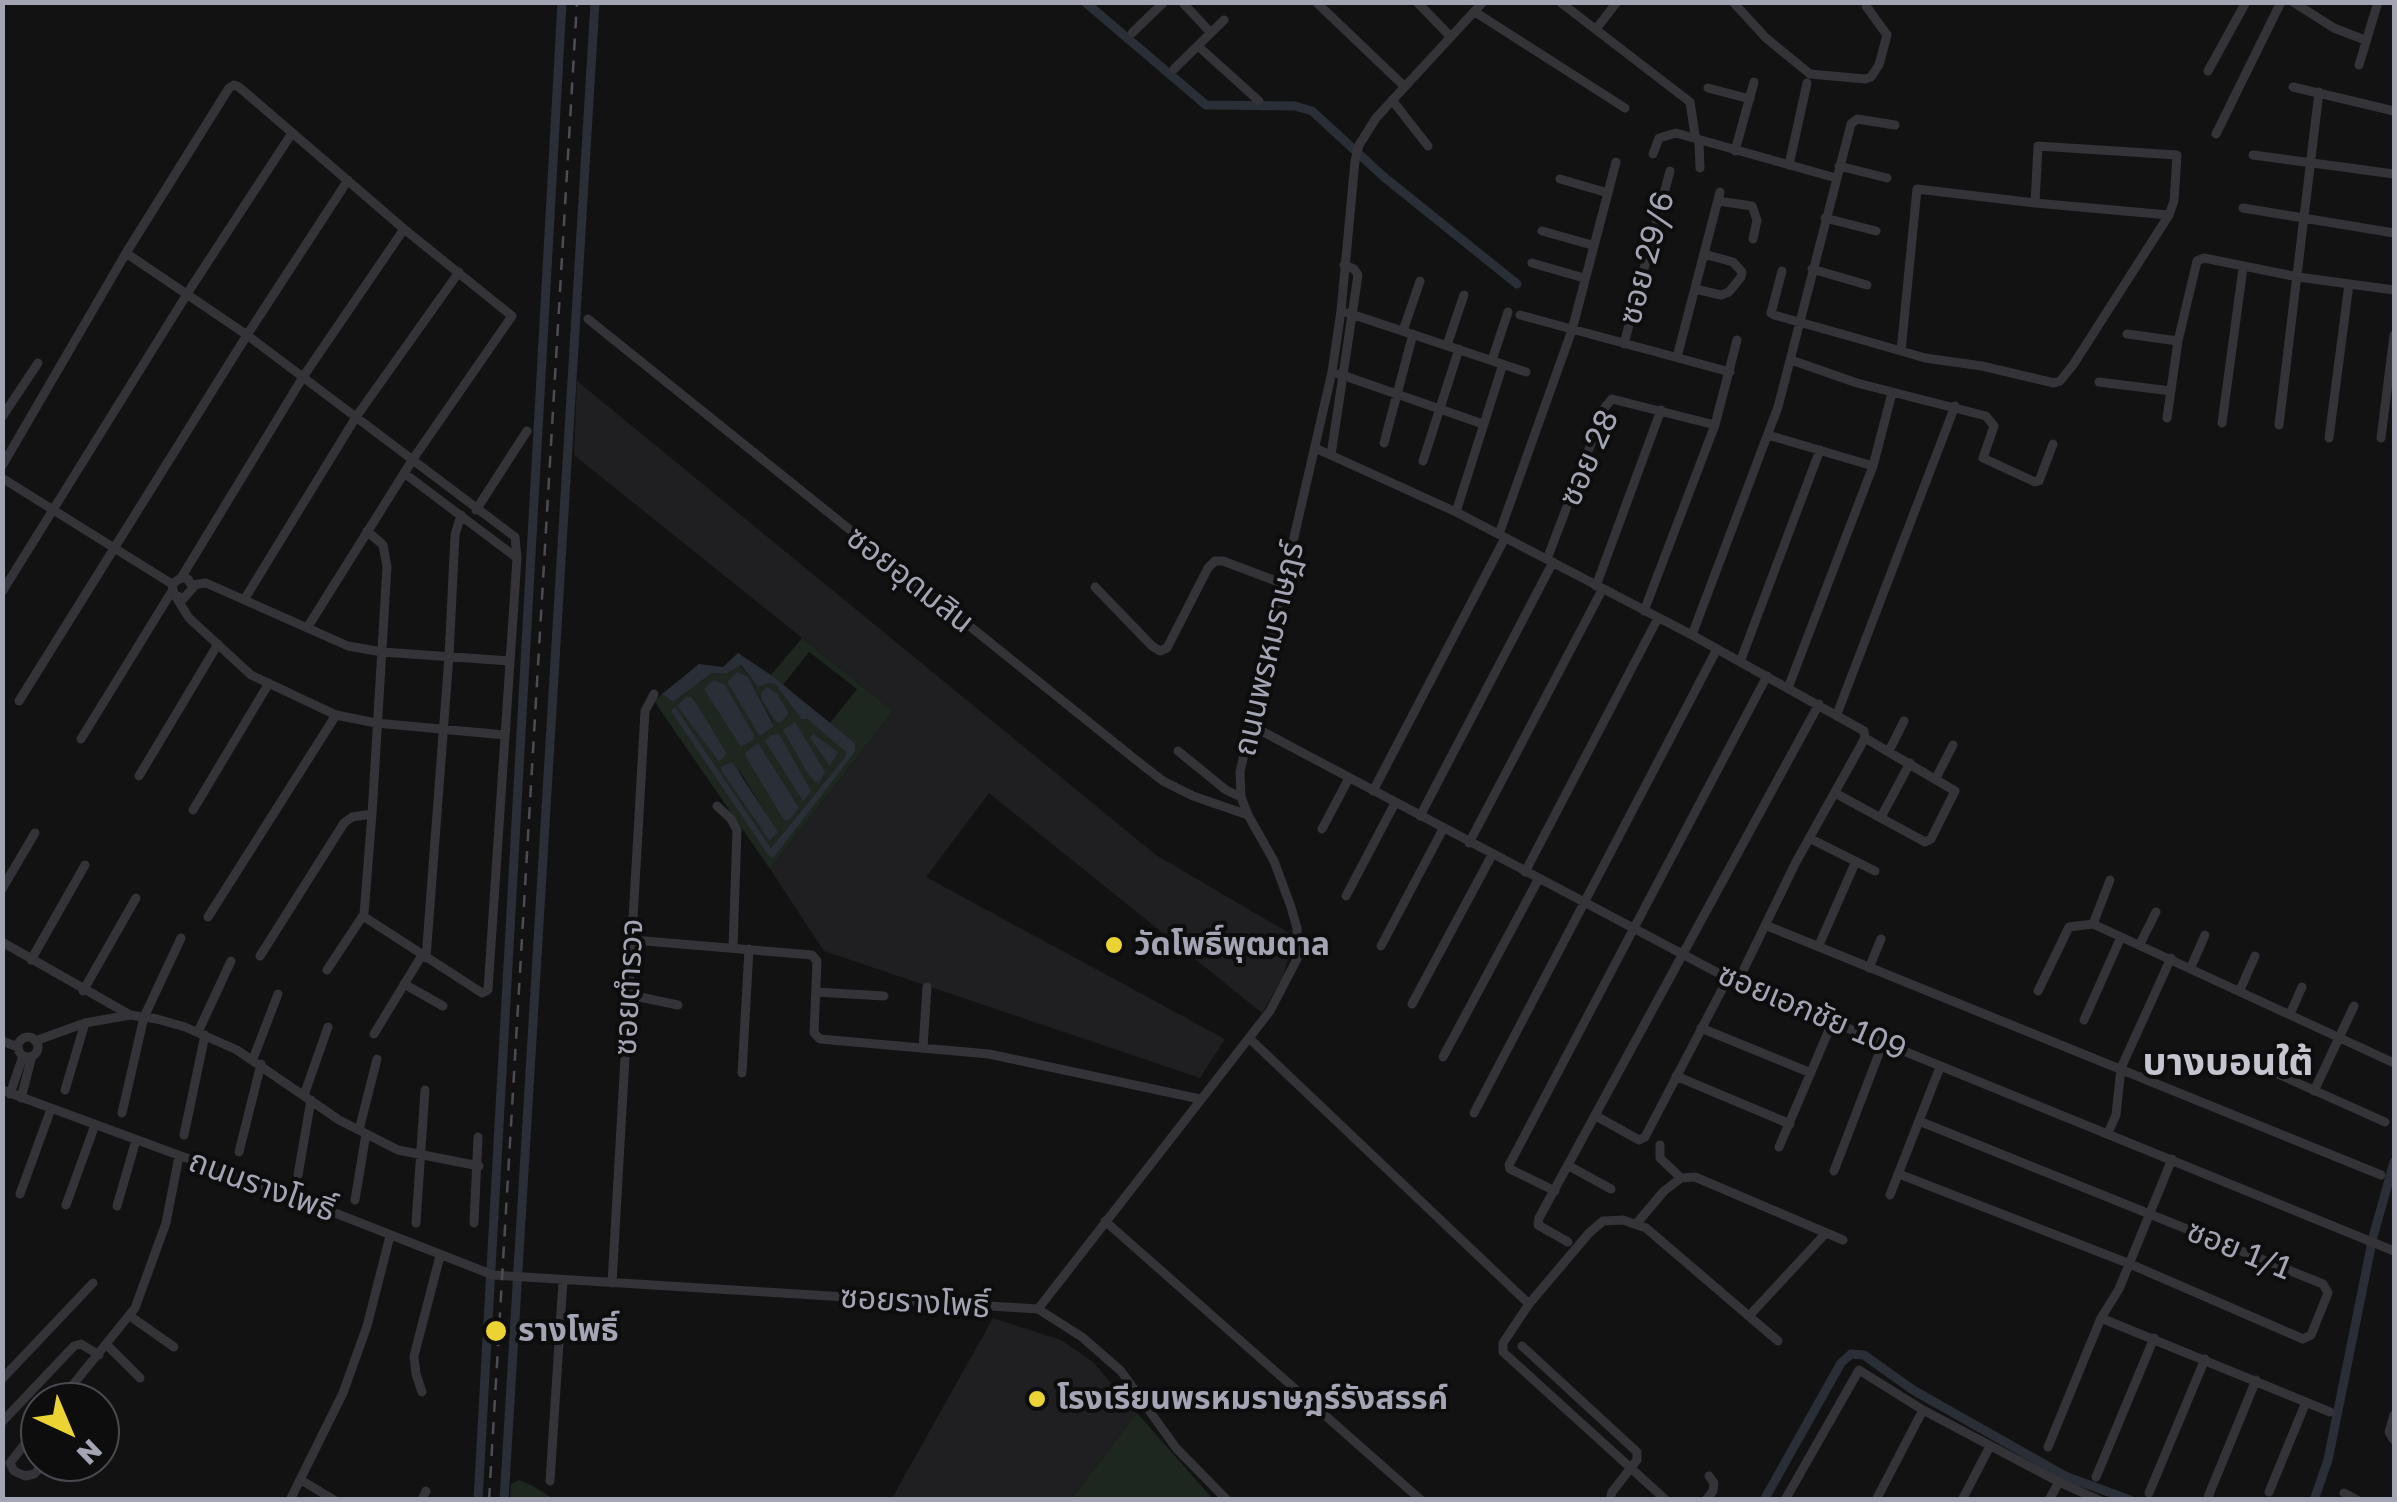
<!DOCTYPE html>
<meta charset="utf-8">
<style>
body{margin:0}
#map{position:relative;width:2397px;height:1502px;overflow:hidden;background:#121213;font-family:"Golos Text",sans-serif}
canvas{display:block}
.frame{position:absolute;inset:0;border:5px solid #a4a5b4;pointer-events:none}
.north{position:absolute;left:20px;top:1382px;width:100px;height:100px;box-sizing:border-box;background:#0d0d0e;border:2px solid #494a50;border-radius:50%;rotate:136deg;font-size:28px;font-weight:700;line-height:40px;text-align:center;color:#a4a5b4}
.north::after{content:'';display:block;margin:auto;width:35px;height:45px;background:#ead333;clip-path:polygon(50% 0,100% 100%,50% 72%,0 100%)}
</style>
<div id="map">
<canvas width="2397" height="1502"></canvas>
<div class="frame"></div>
<div class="north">N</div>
</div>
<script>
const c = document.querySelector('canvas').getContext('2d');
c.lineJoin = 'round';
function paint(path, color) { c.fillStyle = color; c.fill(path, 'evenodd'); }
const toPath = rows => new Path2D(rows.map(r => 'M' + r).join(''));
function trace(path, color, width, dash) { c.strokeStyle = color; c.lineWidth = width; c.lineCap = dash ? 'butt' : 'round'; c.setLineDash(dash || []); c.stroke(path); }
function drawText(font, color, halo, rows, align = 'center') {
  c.font = font + ' "Golos Text","Noto Sans Thai",sans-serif'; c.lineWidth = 8; c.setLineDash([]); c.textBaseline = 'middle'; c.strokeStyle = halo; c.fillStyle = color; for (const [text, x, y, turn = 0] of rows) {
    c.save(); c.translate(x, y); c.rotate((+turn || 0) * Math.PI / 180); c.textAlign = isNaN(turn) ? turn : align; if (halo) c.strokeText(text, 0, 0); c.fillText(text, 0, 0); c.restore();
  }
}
paint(toPath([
 [577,381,1156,855,1289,933,1291,948,1283,977,1262,1013,989,793,926,877,1225,1039,1200,1078,824,951,770,869,893,711,574,455],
 [993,1318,1061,1340,1093,1362,1137,1413,1071,1499,891,1500]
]), '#1f1e20');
paint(toPath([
 [802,638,893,711,770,869,654,701,662,694,673,702,712,673,726,674,740,665,758,687,769,683,776,685,801,719,807,719,846,751,845,757,771,848,674,708,772,857,855,752,855,743,830,723,857,689,809,652,783,685,771,675],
 [748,677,773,723,773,727,761,735,727,682],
 [691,698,727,754,719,762,678,707],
 [738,768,777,832,771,841],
 [1137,1413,1213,1499,1071,1499],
 [519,1480,531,1485,554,1499,510,1499,511,1484]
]), '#1e2620');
paint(toPath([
 [738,653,771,675,855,743,855,752,773,858,769,856,671,711,675,707,771,848,845,757,846,752,807,719,801,719,776,685,769,683,758,687,741,665,726,674,712,673,673,702,662,694,699,664,723,667],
 [737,672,748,677,773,724,773,727,760,736,727,682],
 [714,680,725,685,754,735,754,739,741,747,704,689],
 [768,687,777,694,789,714,780,722,776,722,762,700,761,692],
 [686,697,691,697,696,703,727,754,719,762,677,706],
 [795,722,825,772,818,784,808,774,783,730],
 [779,734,811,791,803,801,765,741,771,735],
 [813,734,838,752,830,766,810,738],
 [758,743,799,808,789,820,784,820,746,757,746,752],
 [732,762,778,832,770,841,722,772,721,767]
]), '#292e37');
trace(toPath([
 [1085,2,1206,105,1295,106,1312,111,1384,177,1517,284],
 [478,1500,562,2],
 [504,1500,595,2],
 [1764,1500,1841,1363,1851,1354,1864,1355,1913,1390,2065,1476,2130,1500],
 [2314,1500,2328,1460,2373,1237,2394,1162]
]), '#292e37', 9);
trace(toPath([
 [1182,2,1211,33],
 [1316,2,1404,86],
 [1417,2,1451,37],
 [1560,2,1690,102,1695,135,1699,142,1700,168],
 [1733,2,1766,38,1810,74,1865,79,1871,77,1879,65,1887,35,1866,6],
 [2293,2,2334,28,2365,40],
 [1475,12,1625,108],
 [1596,29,1617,2],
 [1132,33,1164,2],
 [1198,46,1259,101],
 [2359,65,2378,2],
 [1174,69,1224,20],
 [2208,71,2246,2],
 [2293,87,2394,111],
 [1708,88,1750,99],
 [1392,100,1428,146],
 [2216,134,2281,2],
 [1735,151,1754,82],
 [1653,154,1659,138,1676,133,1836,178],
 [2253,155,2394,174],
 [1789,165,1807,83],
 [1839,166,1887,178],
 [1560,179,1608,193],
 [1718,201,1752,206,1757,220,1753,239],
 [2035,203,2169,215],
 [2243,208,2394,233],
 [1825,218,1876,231],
 [1542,231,1592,245],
 [126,253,247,335,515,537,517,558,488,990,482,993,363,916],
 [1532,263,1584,278],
 [1812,269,1867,285],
 [1782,271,1771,313,1774,315,1856,338,1901,351,1925,358,1982,366,2054,383,2060,381,2073,365,2169,215,2174,201,2177,155,2038,146,2035,203,1917,189,1901,351],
 [1695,289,1721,295,1729,292,1741,277,1742,272,1733,262,1704,254],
 [1348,313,1526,372],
 [1520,315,1730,372],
 [588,319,1141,764,1163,781,1193,796,1248,815],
 [1403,331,1420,281],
 [2127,334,2178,341],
 [1624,344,1670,171],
 [1447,345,1464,295],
 [1677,357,1720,192],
 [1492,360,1508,312],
 [1791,360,1857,383,1986,416,1994,426,1983,458,2035,482,2039,481,2053,444],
 [1339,374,1483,424],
 [2099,382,2171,391],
 [2,417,38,363],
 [2167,418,2178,341,2197,261,2204,258,2298,277,2394,290],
 [2222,423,2243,268],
 [2279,425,2319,92],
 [1768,435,1873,466],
 [2329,438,2349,284],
 [2381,438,2394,335],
 [1384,443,1413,334],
 [1315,448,1456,512,1692,635,1864,731,1865,738,1796,862,1737,983],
 [1331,455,1358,275,1354,269,1344,265],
 [1423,461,1459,349],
 [2,466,126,253,229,88,234,85,239,87,404,229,512,316,413,459,307,628],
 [404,473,517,558],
 [2,478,172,584],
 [476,510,527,431],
 [1456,512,1503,364],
 [1499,534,1572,330,1616,162],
 [1547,559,1605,407,1612,399,1715,425],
 [181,578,188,579,193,588,183,599,174,594,172,584,181,578,303,377,404,229],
 [192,585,206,583,348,646,382,652,510,661],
 [1596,586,1661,410],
 [1095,587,1152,646,1160,651,1167,648,1208,568,1215,561,1223,561,1284,584],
 [2,592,192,286,292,133],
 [176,597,189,618,251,675,336,715,376,723,505,735],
 [244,600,356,417,459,272],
 [1644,611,1715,425,1737,340],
 [1692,635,1778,407,1851,124,1857,119,1895,125],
 [1740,662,1820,450],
 [1788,688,1873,466,1892,393],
 [19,701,247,335,348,180],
 [1837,714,1955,406],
 [1252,726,1737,983,2394,1251],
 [81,739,172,591],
 [1178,751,1226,790,1241,797],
 [1889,751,1904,721],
 [139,776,218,644],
 [1936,778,1953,745],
 [1373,791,1505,538],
 [1835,793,1925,842,1931,839,1955,791,1865,738],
 [717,806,731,819,737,830,733,948],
 [193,810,269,683],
 [1420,816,1553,562],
 [1881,817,1910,763],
 [1322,829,1349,778],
 [1809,838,1875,871],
 [1469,843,1602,590],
 [1525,872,1658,618],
 [2,889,35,833],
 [1346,896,1395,803],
 [208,917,336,715],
 [2093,924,2110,880],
 [1765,925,2381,1175],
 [633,940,812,955,817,961,814,1033,820,1039,989,1054,1200,1099],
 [2,942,130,1015],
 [2140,944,2156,912],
 [1819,945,1856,861],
 [1381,946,1443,829],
 [260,956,344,823,352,817,372,814,387,567,383,545,367,531],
 [426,958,449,656,455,535,461,515],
 [31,960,85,865],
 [2191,967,2205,935],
 [1869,968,1881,939],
 [327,970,364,914,372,814],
 [404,984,443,1006],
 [2240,990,2255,956],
 [83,991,136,898],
 [2038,991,2069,927,2093,924,2394,1063],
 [816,992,884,996],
 [630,995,678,1005],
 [1412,1004,1492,855],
 [2290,1014,2302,987],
 [2084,1020,2121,937],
 [1701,1028,1811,1073],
 [198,1032,231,961],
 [374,1034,422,955],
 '18 1047a10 10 0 1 1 20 0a10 10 0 1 1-20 0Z',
 [1249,1038,1529,1304,1503,1343,1503,1352,1666,1500],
 [2,1041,18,1047],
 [35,1041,85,1023,130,1015,157,1019,185,1027,237,1050,339,1120,398,1150,479,1166],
 [923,1048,927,987],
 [1443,1057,1538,880],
 [253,1059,278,994],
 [2244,1059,2385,1122],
 [742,1073,749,949],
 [1676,1076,1790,1124],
 [2,1090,330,1211,493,1275,1038,1309,1082,1337,1121,1371,1176,1448,1227,1500],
 [65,1090,85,1023],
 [2314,1091,2354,1006],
 [10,1094,23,1056],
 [304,1095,328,1027],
 [21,1098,32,1056],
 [122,1113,144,1017,181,938],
 [1474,1113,1717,649],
 [1596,1116,1639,1140,1645,1137,1728,978],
 [359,1130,377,1059],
 [2108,1133,2116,1115,2121,1068,2171,958],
 [184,1135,205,1035],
 [1660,1145,1660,1158,1681,1178],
 [1779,1147,1832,1023],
 [239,1152,261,1064],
 [1569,1166,1611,1189],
 [1834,1171,1883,1043],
 [1899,1174,2130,1264,2303,1339,2311,1335,2328,1293,2323,1284,1919,1121],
 [298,1175,311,1100],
 [1555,1191,1510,1169,1509,1165,1767,676],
 [20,1194,51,1109],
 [1890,1195,1940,1067],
 [355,1200,366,1134],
 [66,1205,95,1125],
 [117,1206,136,1140],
 [1105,1221,1421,1500],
 [416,1223,425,1090],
 [474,1223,478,1137],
 [1637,1223,1664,1191,1681,1178,1695,1177,1843,1240],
 [1568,1242,1538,1225,1539,1218,1819,704],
 [612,1283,645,711,654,694],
 [1529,1304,1589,1233,1603,1221,1623,1220,1646,1228,1778,1341],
 [1038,1309,1270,1011,1297,959,1297,928,1291,907,1274,861,1248,815,1241,797,1240,772,1332,372,1341,311,1355,161,1359,145,1376,118,1483,2],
 [130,1316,174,1347],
 [1749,1316,1826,1233],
 [2101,1318,2330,1412],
 [107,1345,140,1378],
 [1522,1346,1637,1452,1637,1460,1612,1492,1610,1500],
 [2,1379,93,1283],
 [422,1392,416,1374,414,1356,440,1256],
 [59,1402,135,1308,166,1223,179,1156],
 [2394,1415,2389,1432,2394,1440],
 [2,1422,74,1346,81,1344,99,1355],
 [40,1424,10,1463,14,1471,25,1476,34,1474,47,1462],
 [2048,1447,2101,1318,2119,1289,2172,1159],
 [2096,1477,2154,1338],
 [301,1480,334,1500],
 [550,1481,563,1281],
 [2269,1492,2306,1402],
 [2149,1493,2205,1359],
 [2344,1493,2357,1500],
 [2208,1497,2256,1380],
 [290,1500,343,1393,367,1326,390,1236],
 [422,1500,426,1491],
 [1706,1500,1713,1491,1714,1483,1709,1476],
 [1785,1500,1859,1370,1923,1410,2059,1482,2099,1500],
 [1876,1500,1923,1410],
 [1962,1500,1990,1446],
 [2049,1500,2059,1482]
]), '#333338', 9);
trace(toPath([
 [489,1500,577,2]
]), '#4c4c53', 2.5, [12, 10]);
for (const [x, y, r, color] of [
 [1114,945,10,"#ead333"],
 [496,1331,12,"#ead333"],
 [1037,1399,10,"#ead333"]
]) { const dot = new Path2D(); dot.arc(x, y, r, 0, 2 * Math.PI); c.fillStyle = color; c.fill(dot); trace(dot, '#0d0d0e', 4); }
drawText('32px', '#a4a5b4', '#0d0d0e', [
 ["ซอย 29/6",1647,258,-75],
 ["ซอย 28",1589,458,-66],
 ["ซอยอุดมสิน",910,580,38],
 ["ถนนพรหมราษฎร์",1269,649,-77],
 ["ซอยตำรวจ",629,987,-87],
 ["ซอยเอกชัย 109",1812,1012,23],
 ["ถนนรางโพธิ์",262,1186,20],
 ["ซอย 1/1",2239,1250,22],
 ["ซอยรางโพธิ์",915,1302,4]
]);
drawText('bold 32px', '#a4a5b4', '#0d0d0e', [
 ["วัดโพธิ์พุฒตาล",1134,945],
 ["รางโพธิ์",518,1331],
 ["โรงเรียนพรหมราษฎร์รังสรรค์",1057,1399]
], 'left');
drawText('bold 38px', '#c5c5d0', '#0d0d0e', [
 ["บางบอนใต้",2228,1063]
]);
</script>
